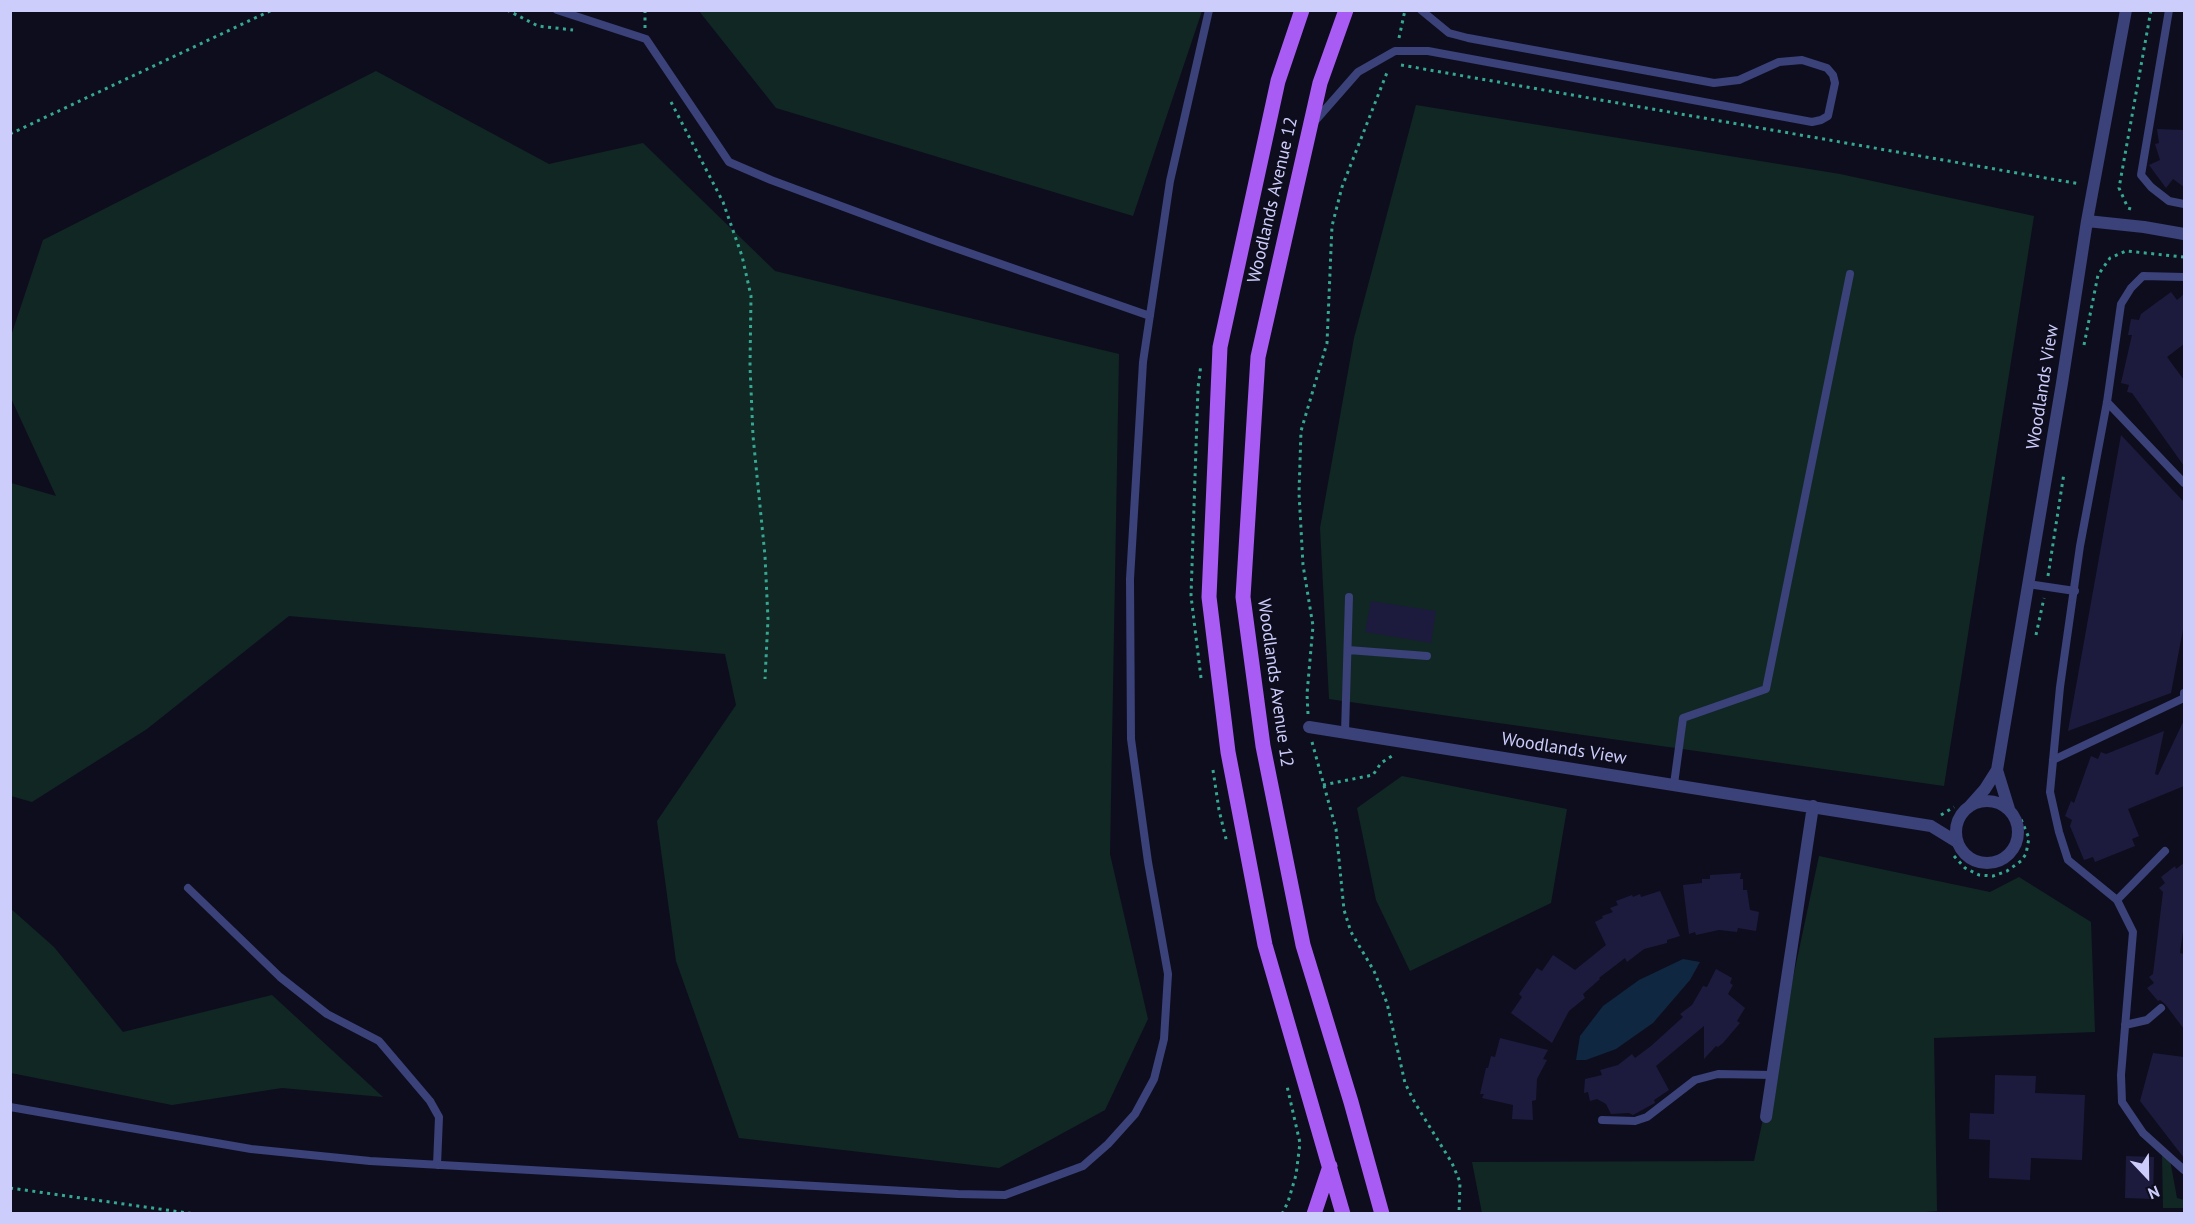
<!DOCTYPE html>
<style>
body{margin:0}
#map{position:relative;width:2195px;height:1224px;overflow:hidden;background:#0e0d1d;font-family:"PT Sans",sans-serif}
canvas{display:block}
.frame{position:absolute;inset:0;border:12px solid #cdcdfc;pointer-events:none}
.north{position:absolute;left:2117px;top:1146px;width:60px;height:60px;-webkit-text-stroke:4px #0e0d1d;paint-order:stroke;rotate:158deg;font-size:16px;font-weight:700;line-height:24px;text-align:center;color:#cdcdfc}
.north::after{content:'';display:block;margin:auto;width:21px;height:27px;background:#cdcdfc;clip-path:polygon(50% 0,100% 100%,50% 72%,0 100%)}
</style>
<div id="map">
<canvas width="2195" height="1224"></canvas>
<div class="frame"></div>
<div class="north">N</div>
</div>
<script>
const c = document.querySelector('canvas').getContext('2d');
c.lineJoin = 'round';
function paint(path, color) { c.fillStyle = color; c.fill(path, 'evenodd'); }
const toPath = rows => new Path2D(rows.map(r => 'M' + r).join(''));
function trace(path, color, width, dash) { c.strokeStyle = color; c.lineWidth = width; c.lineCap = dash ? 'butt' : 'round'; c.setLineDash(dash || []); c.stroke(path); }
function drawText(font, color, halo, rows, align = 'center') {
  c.font = font + ' "PT Sans",sans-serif'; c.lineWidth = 4.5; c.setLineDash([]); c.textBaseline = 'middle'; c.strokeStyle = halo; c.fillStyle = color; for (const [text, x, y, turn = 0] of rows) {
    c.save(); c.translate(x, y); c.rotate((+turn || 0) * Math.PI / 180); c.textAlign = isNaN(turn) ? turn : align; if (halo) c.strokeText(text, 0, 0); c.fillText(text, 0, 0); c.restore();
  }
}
paint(toPath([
 [699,11,1202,11,1133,216,776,108],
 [376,71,549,164,643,143,775,271,1119,354,1110,854,1148,1019,1105,1110,999,1168,739,1138,676,961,657,821,736,705,725,654,289,616,147,729,32,802,11,796,11,483,56,496,10,396,11,336,43,240],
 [1416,105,1840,174,2034,216,1944,786,1329,699,1320,528,1354,338],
 [1402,776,1567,809,1551,903,1410,971,1376,900,1357,808],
 [1819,856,1990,892,2019,877,2091,922,2095,1032,1934,1038,1937,1211,1903,1214,1482,1213,1472,1162,1754,1161],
 [10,908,54,947,123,1032,272,995,383,1097,282,1088,172,1105,11,1073],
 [2162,1154,2170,1160,2177,1198,2184,1200,2184,1208,2163,1208]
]), '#112723');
paint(toPath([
 [1683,959,1700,962,1690,980,1653,1023,1616,1049,1586,1060,1576,1060,1580,1036,1603,1006,1639,980]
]), '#0f2740');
paint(toPath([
 [2157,129,2184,130,2184,187,2173,179,2166,188,2149,165,2160,160,2155,144,2159,143],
 [2171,292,2177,300,2184,294,2184,344,2167,357,2184,380,2184,466,2132,393,2127,392,2129,385,2121,383,2132,335,2128,335,2131,319,2139,320,2141,314],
 [2121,435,2184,502,2184,624,2171,693,2068,731],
 [1371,601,1436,611,1431,643,1365,632],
 [2184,720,2184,786,2128,809,2139,836,2132,839,2135,846,2095,862,2093,857,2084,860,2070,826,2072,820,2065,816,2071,801,2074,803,2091,756,2098,759,2101,752,2106,754,2164,731,2155,774,2158,775],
 [2184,863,2184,924,2180,953,2184,954,2184,1029,2165,1004,2160,1000,2158,1001,2147,988,2154,983,2149,977,2153,974,2163,892,2159,888,2165,883,2161,877,2175,866,2176,869],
 [1741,873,1740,879,1743,879,1743,890,1747,890,1750,910,1759,912,1756,931,1738,928,1737,932,1719,930,1696,935,1695,932,1689,934,1683,885,1702,883,1702,879,1710,879,1710,875],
 [1660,891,1680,936,1667,940,1667,943,1644,949,1627,962,1625,958,1599,978,1600,979,1583,994,1585,998,1569,1011,1552,1043,1511,1013,1522,997,1519,994,1537,968,1542,971,1553,955,1575,970,1606,945,1595,922,1603,918,1602,916,1613,912,1610,908,1618,905,1616,901,1632,895,1633,897,1640,894,1641,897],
 [1716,969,1732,978,1730,983,1733,985,1728,994,1745,1008,1737,1021,1740,1023,1723,1043,1718,1047,1716,1046,1704,1059,1704,1026,1656,1066,1669,1090,1654,1100,1655,1103,1653,1104,1633,1115,1629,1113,1611,1114,1606,1104,1597,1099,1590,1101,1588,1092,1584,1093,1585,1079,1602,1075,1600,1070,1618,1065,1632,1054,1635,1058,1651,1046,1683,1017,1680,1014,1692,1005,1703,986,1707,987],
 [1500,1038,1548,1050,1543,1059,1547,1060,1537,1079,1536,1100,1532,1101,1533,1120,1512,1119,1513,1105,1482,1098,1484,1094,1480,1094,1486,1068,1488,1068,1491,1056,1495,1057],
 [2153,1053,2184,1057,2184,1158,2140,1101],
 [1995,1075,2036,1076,2035,1093,2085,1095,2082,1160,2031,1158,2030,1180,1989,1178,1990,1140,1969,1139,1970,1113,1994,1114],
 [2126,1156,2154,1157,2153,1199,2125,1198]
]), '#1d1b3d');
trace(toPath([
 [507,10,538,26,573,30],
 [645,10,645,28],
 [1399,38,1405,10],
 [1401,65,2080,184],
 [671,102,723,202,742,256,751,296,750,366,753,436,765,556,768,619,765,679],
 [10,134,272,10],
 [2131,209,2128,208,2119,188,2151,10],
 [2084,345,2098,275,2110,258,2126,251,2184,257],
 [2048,576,2064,473],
 [2036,635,2044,598],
 [1201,678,1191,596,1198,388,1201,364],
 [1308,714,1307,694,1313,626,1303,565,1299,493,1301,431,1327,343,1332,226,1342,187,1388,70],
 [1312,742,1336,829,1344,910,1351,932,1374,971,1387,1003,1405,1083,1415,1103,1452,1163,1460,1182,1459,1214],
 [1213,770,1219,810,1227,843],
 [1323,785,1373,775,1381,763,1392,756],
 [1941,815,1954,807],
 [1954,856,1965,868,1979,875,1993,876,2007,871,2021,861,2026,854,2029,838,2020,817],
 [10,1188,195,1214],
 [1282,1214,1288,1202,1296,1175,1300,1143,1287,1086]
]), '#35a792', 3, [3, 4.5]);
trace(toPath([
 [557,10,646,39,729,162,771,180,938,242,1150,316],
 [2169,10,2141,175,2151,187,2169,201,2184,204],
 [1315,121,1358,72,1395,51,1428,51,1812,122,1821,120,1828,116,1835,83,1833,75,1827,68,1802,60,1779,62,1739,80,1714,83,1468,38,1449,33,1421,10],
 [2184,277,2143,276,2131,288,2121,304,2107,402,2080,546,2060,687,2050,792,2059,832,2068,860,2117,900,2133,932,2121,1075,2122,1102,2143,1133,2184,1170],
 [2107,402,2184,483],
 [2028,584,2075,591],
 [1348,650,1427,656],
 [1345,732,1349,597],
 [2053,760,2184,698,2184,693],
 [1674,784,1683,718,1766,689,1850,274],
 [188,888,280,977,327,1014,379,1041,430,1101,439,1117,437,1165],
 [2117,900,2165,851],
 [2125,1025,2147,1020,2161,1008],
 [10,1107,251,1149,370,1161,958,1194,1005,1195,1083,1166,1108,1144,1135,1114,1154,1079,1164,1039,1168,974,1148,862,1131,739,1130,579,1143,362,1170,181,1209,10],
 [1602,1120,1635,1121,1647,1117,1695,1080,1718,1074,1772,1075]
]), '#3b4179', 8);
trace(toPath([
 [2087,221,2144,227,2184,234],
 [1309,727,1931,826,1957,842],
 [1997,770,2009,809],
 '1956 832a31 31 0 1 1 62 0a31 31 0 1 1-62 0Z',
 [1969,807,1985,789,1997,770,2062,383,2087,221,2126,10],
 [1766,1117,1813,806]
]), '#3b4179', 12);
trace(toPath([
 [1302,10,1278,81,1220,347,1209,597,1228,752,1265,945,1343,1214],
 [1346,10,1320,83,1258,357,1243,597,1263,746,1303,945,1351,1102,1382,1214],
 [1314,1214,1330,1166]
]), '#a85cf4', 15);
drawText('18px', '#cdcdfc', '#0e0d1d', [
 ["Woodlands Avenue 12",1273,200,-77],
 ["Woodlands View",2043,387,-81],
 ["Woodlands Avenue 12",1275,683,82],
 ["Woodlands View",1564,749,9]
]);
</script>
